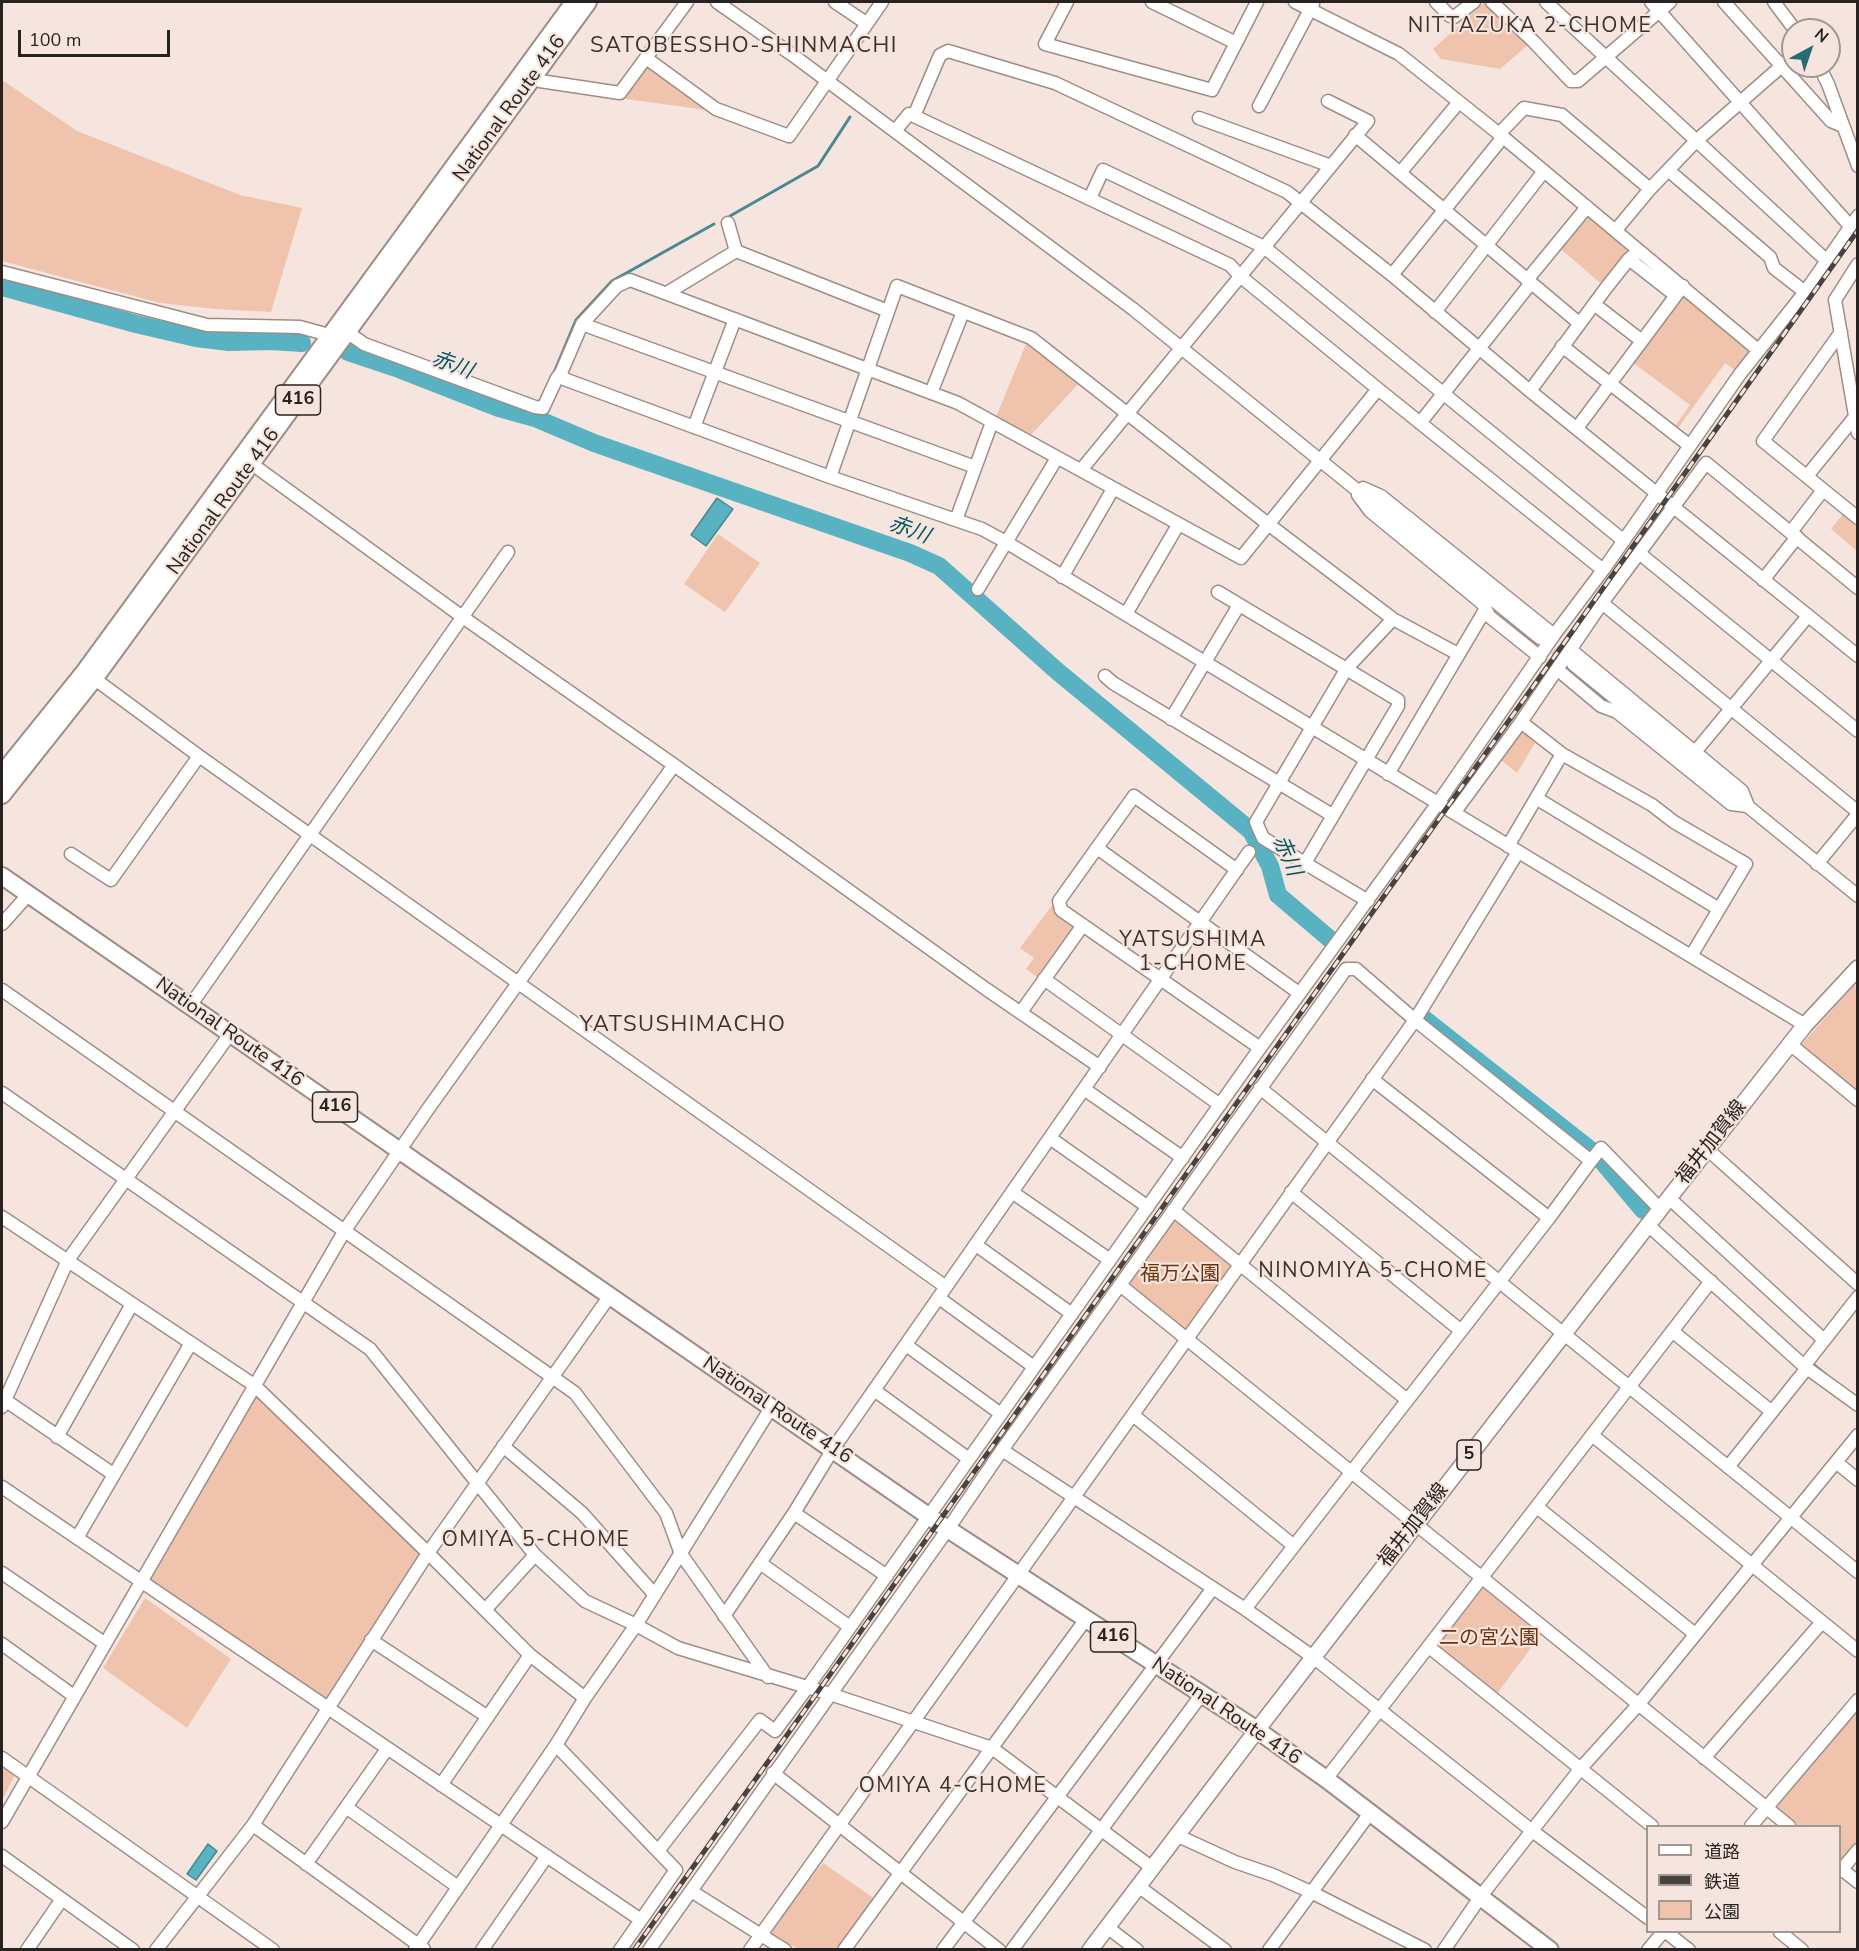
<!DOCTYPE html>
<meta charset="utf-8">
<style>
body{margin:0}
#map{position:relative;width:1859px;height:1951px;overflow:hidden;background:#f5e5de;font-family:"Nunito Sans","Noto Sans JP",sans-serif}
canvas{display:block}
.frame{position:absolute;inset:0;border:3px solid #282320;pointer-events:none}
.legend{position:absolute;left:1646px;top:1825px;width:195px;height:108px;box-sizing:border-box;background:#f5e5de;border:2px solid #a39792;margin:0;padding:8px 10px;list-style:none;font-size:18px;color:#282320}
.legend li{display:flex;align-items:center;gap:12px;height:30px}
.legend b{width:30px;border:2px solid #a39792}
.north{position:absolute;left:1781px;top:18px;width:60px;height:60px;box-sizing:border-box;background:#f5e5de;border:2px solid #a39792;border-radius:50%;rotate:40deg;font-size:16px;font-weight:700;line-height:24px;text-align:center;color:#282320}
.north::after{content:'';display:block;margin:auto;width:21px;height:27px;background:#246d77;clip-path:polygon(50% 0,100% 100%,50% 72%,0 100%)}
.scale{position:absolute;left:18px;top:30px;width:152px;height:27px;box-sizing:border-box;border:3px solid #282320;border-top:0;padding-left:8px;font-size:18px;line-height:21px;white-space:nowrap;color:#282320;-webkit-text-stroke:4px #f5e5de;paint-order:stroke}
</style>
<div id="map">
<canvas width="1859" height="1951"></canvas>
<div class="frame"></div>
<ul class="legend">
<li><b style="height:8px;background:#fff"></b>道路</li>
<li><b style="height:8px;background:#49423e"></b>鉄道</li>
<li><b style="height:16px;background:#f0c3ad"></b>公園</li>
</ul>
<div class="north">N</div>
<div class="scale">100 m</div>
</div>
<script>
const c = document.querySelector('canvas').getContext('2d');
c.lineJoin = 'round';
function paint(path, color) { c.fillStyle = color; c.fill(path, 'evenodd'); }
const toPath = rows => new Path2D(rows.map(r => 'M' + r).join(''));
function trace(path, color, width, dash) { c.strokeStyle = color; c.lineWidth = width; c.lineCap = dash ? 'butt' : 'round'; c.setLineDash(dash || []); c.stroke(path); }
function drawText(font, color, halo, rows, align = 'center') {
  c.font = font + ' "Nunito Sans","Noto Sans JP",sans-serif'; c.lineWidth = 4.5; c.setLineDash([]); c.textBaseline = 'middle'; c.strokeStyle = halo; c.fillStyle = color; for (const [text, x, y, turn = 0] of rows) {
    c.save(); c.translate(x, y); c.rotate((+turn || 0) * Math.PI / 180); c.textAlign = isNaN(turn) ? turn : align; if (halo) c.strokeText(text, 0, 0); c.fillText(text, 0, 0); c.restore();
  }
}
paint(toPath([
 [1484,3,1487,3,1530,43,1500,69,1441,59,1433,49],
 [648,60,713,111,619,98],
 [2,80,77,131,240,195,302,208,271,312,215,309,160,303,2,261],
 [1587,207,1639,251,1606,288,1556,245],
 [1683,286,1758,350,1740,374,1725,363,1676,431,1673,429,1690,405,1628,359],
 [1028,339,1083,379,1028,438,996,417],
 [1844,513,1857,524,1857,551,1831,529],
 [718,534,760,563,725,612,684,584],
 [1521,722,1539,736,1517,773,1496,756],
 [1053,904,1083,925,1041,980,1026,969,1034,958,1020,948],
 [1854,985,1857,988,1856,1093,1802,1044],
 [1173,1210,1240,1264,1187,1339,1120,1285],
 [255,1394,425,1550,326,1701,146,1579],
 [1481,1583,1543,1632,1496,1695,1434,1645],
 [145,1598,231,1659,187,1728,103,1668],
 [1857,1697,1857,1849,1840,1864,1840,1826,1794,1826,1768,1805],
 [2,1758,18,1769,2,1800],
 [823,1863,875,1899,839,1949,798,1949,773,1935,772,1926]
]), '#f0c3ad');
const water = toPath([
 [717,498,733,509,706,546,691,535,717,498],
 [208,1844,217,1851,196,1880,187,1874,208,1844]
]);
paint(water, '#58b2c1');
trace(water, '#4a8791', 1.5);
trace(toPath([
 [730,216,818,166,850,117],
 [553,375,576,320,612,281,714,224],
 [535,418,536,415],
 [1814,1365,1825,1374]
]), '#4a8791', 3);
trace(toPath([
 [2,287,136,324,196,338,229,342,271,341,302,343],
 [348,352,399,369,499,408,535,418,594,443,910,553,939,566,1057,671,1251,831,1270,866,1278,895,1331,940],
 [1423,1018,1597,1155,1643,1210]
]), '#58b2c1', 18);
trace(toPath([
 [1541,638,1572,663]
]), '#ccbeb8', 12, [12, 6]);
const minor = toPath([
 [717,2,794,56,1133,309,1540,638],
 [835,2,866,23],
 [1067,2,1045,44,1212,90,1257,2],
 [1152,2,1236,43],
 [1295,2,1399,54,1503,137,1758,350],
 [1436,2,1450,16,1454,17,1474,2],
 [1492,2,1534,42,1571,81,1578,81,1670,2],
 [1546,2,1827,261],
 [1651,2,1851,227],
 [1724,2,1831,121,1843,126],
 [1774,2,1795,30],
 [646,58,716,109,789,136,882,2],
 [1819,66,1828,84,1858,166],
 [527,71,540,81,620,93,687,2],
 [1259,106,1313,4],
 [914,116,940,55,948,51,1055,83,1287,192,1392,275,1530,391,1858,656],
 [1199,118,1331,166],
 [895,131,909,114,914,116,1230,265,1240,276,1378,389,1603,570],
 [1499,134,1524,108,1562,115,1650,189],
 [1355,135,1579,323],
 [1668,170,1770,257,1774,268,1805,292],
 [1400,173,1459,102],
 [1090,198,1103,170,1264,247,1624,541],
 [728,223,736,251,888,311],
 [1616,230,1650,189,1696,141,1793,56],
 [1629,259,1675,295],
 [1858,264,1835,300,1858,433],
 [2,272,207,325,300,327,336,337],
 [1392,275,1503,137],
 [1527,280,1587,207],
 [667,293,736,251],
 [1594,304,1642,341],
 [1435,312,1544,171],
 [582,324,975,467],
 [347,332,364,344,535,407,543,408,557,378,561,373],
 [1841,332,1763,441,1858,518],
 [1562,346,1690,446],
 [1378,389,1241,558,958,403,630,280,617,286,582,324,561,373,564,379,830,477,982,529,1006,542,1805,1025],
 [1530,391,1606,288,1629,259,1639,251],
 [931,393,963,312],
 [1420,423,1531,283],
 [694,427,735,319],
 [1577,428,1683,286],
 [245,459,464,618,674,765,986,989,1100,1067],
 [1081,470,1368,121,1328,101],
 [1807,476,1854,418],
 [830,477,897,286,1031,338,1268,524,1393,619,1458,654],
 [1363,488,1381,496,1554,635],
 [1358,495,1370,511,1482,603,1490,617,1540,657],
 [956,520,992,422],
 [1791,532,1823,490],
 [1639,553,1858,731],
 [1062,577,1113,489],
 [1763,580,1797,537],
 [978,589,1057,458],
 [1218,592,1398,700,1398,706,1305,863],
 [1602,603,1858,812],
 [1126,614,1178,525],
 [1573,664,1858,896],
 [1558,670,1601,706,1617,712,1731,804,1748,806,1742,791,1571,650],
 [88,674,199,756,946,1287],
 [1105,676,1113,683,1332,815],
 [1171,719,1239,605],
 [1521,722,1562,754,1652,805,1674,822,1746,864,1691,956],
 [1695,752,1808,616],
 [1388,774,1485,610],
 [1536,798,1719,909],
 [1454,813,1521,722,1602,603,1706,463,1858,588],
 [1508,846,1562,754],
 [1097,848,1299,993],
 [71,854,111,880,199,756],
 [1817,864,1858,814],
 [1237,870,1134,796,1059,901,1061,910,1260,1048],
 [1368,901,1263,838,1256,822,1347,668,1393,619],
 [2,924,28,895],
 [1044,979,1220,1105],
 [2,990,575,1393,666,1513,681,1554,768,1677],
 [190,1006,508,552],
 [1021,1012,1083,925],
 [1790,1044,1858,1100],
 [1372,1079,1549,1218],
 [1260,1088,1858,1572],
 [1084,1089,1183,1158],
 [2,1093,370,1349,535,1555,585,1601,636,1625,678,1648,830,1694,992,1748,1151,1867],
 [1050,1138,1148,1207],
 [1707,1149,1858,1284],
 [1591,1161,1601,1148,1660,1209],
 [1012,1192,1110,1260],
 [1291,1192,1460,1330],
 [1669,1198,1824,1340],
 [1173,1210,1406,1399],
 [2,1217,254,1385,425,1550,530,1655,585,1698],
 [1648,1225,1804,1366,1858,1405],
 [976,1245,1072,1314],
 [1120,1285,1789,1826],
 [939,1298,1034,1367],
 [1672,1331,1772,1412],
 [906,1345,1001,1414],
 [1804,1366,1858,1297],
 [874,1390,969,1459],
 [2,1398,113,1474],
 [2,1407,68,1260,230,1034],
 [1133,1415,1294,1546],
 [1592,1435,1858,1651],
 [57,1437,132,1304],
 [503,1446,582,1513,655,1595],
 [1002,1450,1245,1609,1313,1657,1531,1830,1648,1918],
 [1836,1462,1858,1480],
 [1728,1467,1807,1368],
 [2,1487,641,1920],
 [1537,1507,1695,1634],
 [794,1513,887,1576],
 [77,1538,191,1343],
 [760,1563,850,1627],
 [2,1573,104,1643],
 [485,1610,535,1555],
 [724,1616,794,1513,833,1449,1249,852],
 [371,1640,488,1717],
 [2,1644,74,1696],
 [1429,1647,1652,1826],
 [556,1745,676,1870,620,1950],
 [2,1758,273,1950],
 [1704,1758,1822,1622],
 [773,1773,999,1950],
 [1326,1779,1711,1281],
 [441,1785,530,1655],
 [346,1807,458,1887],
 [2,1822,345,1230,428,1109,674,765],
 [253,1825,424,1949],
 [1751,1826,1858,1700],
 [1176,1835,1235,1862,1273,1875,1311,1892,1425,1950],
 [658,1851,760,1720,775,1731,807,1688,1260,1048,1438,803,1554,635,1606,566,1740,374,1805,292,1858,216],
 [2,1856,133,1950],
 [306,1864,387,1749],
 [1840,1868,1858,1882],
 [1842,1869,1858,1850],
 [1138,1886,1225,1950],
 [691,1891,785,1950],
 [1107,1927,1137,1950],
 [1666,1932,1689,1950],
 [1780,1932,1802,1950],
 [27,1950,62,1899],
 [156,1950,253,1825,428,1553,609,1297],
 [415,1950,556,1745,585,1698,636,1625,771,1408],
 [482,1950,547,1856],
 [649,1950,948,1529,1002,1450,1346,969,1356,969,1415,1020,1591,1161,1549,1218,1245,1609],
 [750,1950,1415,1020,1518,852],
 [844,1950,1086,1619],
 [943,1950,1213,1588],
 [1012,1950,1202,1694],
 [1269,1950,1370,1813],
 [1444,1950,1481,1896,1581,1768,1638,1705,1858,1435],
 [1648,1950,1663,1932]
]);
const major = toPath([
 [1090,1950,1257,1730,1669,1198,1805,1025,1858,968]
]);
const highway = toPath([
 [2,774,85,671,574,2],
 [2,795,94,679,588,2],
 [2,876,937,1522,1257,1730,1326,1779,1550,1950]
]);
trace(minor, '#9c8e87', 15);
trace(major, '#9c8e87', 18);
trace(highway, '#9c8e87', 20);
trace(minor, '#fff', 12);
trace(major, '#fff', 15);
trace(highway, '#fff', 16);
const rail = toPath([
 [634,1950,1858,230]
]);
trace(rail, '#49423e', 5);
trace(rail, '#f5e5de', 3, [9]);
for (const [x, y, w] of [
 [298,400,45],
 [335,1107,45],
 [1469,1455,24],
 [1113,1637,45]
]) { const box = new Path2D(); box.roundRect(x - w / 2, y - 15, w, 30, 4.5); c.fillStyle = '#f5e5de'; c.fill(box); trace(box, '#282320', 1.5); }
drawText('bold 18px', '#282320', null, [
 ["416",298,400],
 ["416",335,1107],
 ["5",1469,1455],
 ["416",1113,1637]
]);
drawText('20px', '#282320', '#f5e5de', [
 ["National Route 416",510,109,-54],
 ["National Route 416",224,502,-54],
 ["National Route 416",229,1033,35],
 ["福井加賀線",1712,1143,-52],
 ["National Route 416",777,1411,34],
 ["福井加賀線",1414,1526,-52],
 ["National Route 416",1226,1712,34]
]);
drawText('20px', '#6d330f', '#f5e5de', [
 ["福万公園",1180,1275],
 ["二の宮公園",1489,1639]
]);
c.letterSpacing = '1.5px';
drawText('21px', '#3d312c', '#f5e5de', [
 ["NITTAZUKA 2-CHOME",1530,27],
 ["YATSUSHIMA",1193,941],
 ["1-CHOME",1193,965],
 ["NINOMIYA 5-CHOME",1373,1272],
 ["OMIYA 5-CHOME",536,1541],
 ["OMIYA 4-CHOME",953,1787]
]);
c.letterSpacing = '0px';
drawText('italic 21px', '#045761', '#f5e5de', [
 ["赤川",452,366,20],
 ["赤川",909,531,20],
 ["赤川",1286,856,67]
]);
c.letterSpacing = '1.5px';
drawText('22px', '#3d312c', '#f5e5de', [
 ["SATOBESSHO-SHINMACHI",744,47],
 ["YATSUSHIMACHO",683,1026]
]);
c.letterSpacing = '0px';
</script>
